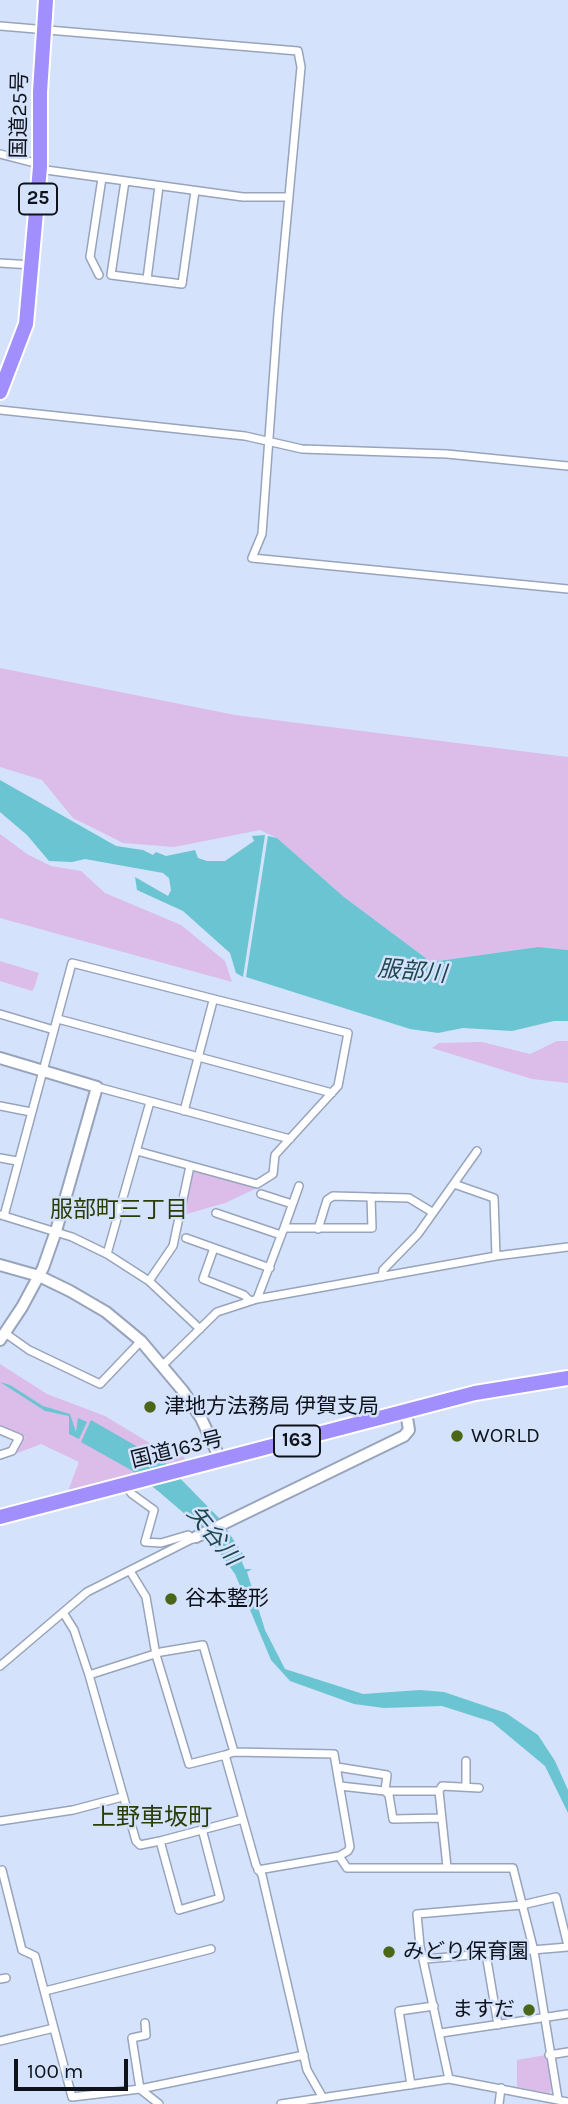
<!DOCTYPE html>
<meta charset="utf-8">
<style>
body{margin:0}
#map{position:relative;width:568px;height:2104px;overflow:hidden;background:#d5e2fb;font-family:Karla,sans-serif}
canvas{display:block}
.scale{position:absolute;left:14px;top:2059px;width:114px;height:32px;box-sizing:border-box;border:4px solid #0e131b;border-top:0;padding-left:9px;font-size:21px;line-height:24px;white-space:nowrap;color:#0e131b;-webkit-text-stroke:5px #d5e2fb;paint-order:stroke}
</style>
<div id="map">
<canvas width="568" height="2104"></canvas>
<div class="scale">100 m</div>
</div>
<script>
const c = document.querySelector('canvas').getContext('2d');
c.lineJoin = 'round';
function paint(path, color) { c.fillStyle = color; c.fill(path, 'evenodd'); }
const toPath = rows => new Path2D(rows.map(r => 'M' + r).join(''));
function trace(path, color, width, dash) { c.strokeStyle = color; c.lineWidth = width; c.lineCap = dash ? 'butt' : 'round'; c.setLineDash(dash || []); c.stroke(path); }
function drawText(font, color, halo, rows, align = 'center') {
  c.font = font + ' Karla,"Noto Sans JP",sans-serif'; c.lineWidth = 5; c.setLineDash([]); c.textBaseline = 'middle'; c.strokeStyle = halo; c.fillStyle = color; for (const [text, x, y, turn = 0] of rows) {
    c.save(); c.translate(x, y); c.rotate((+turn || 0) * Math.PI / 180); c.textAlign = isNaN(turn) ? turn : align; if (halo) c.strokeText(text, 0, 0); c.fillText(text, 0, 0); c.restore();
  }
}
paint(toPath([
 [0,668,235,715,568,757,568,950,538,947,431,962,344,897,277,838,260,830,174,847,123,843,73,818,42,780,0,767],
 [0,834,27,854,51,866,81,871,105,893,181,925,225,961,232,982,0,918],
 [0,961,39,973,34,988,32,991,0,981],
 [557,1041,568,1041,568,1083,532,1079,432,1048,439,1043,482,1042,530,1054],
 [196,1171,257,1188,225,1203,183,1215,192,1174],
 [0,1364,47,1394,105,1416,158,1448,178,1457,183,1456,188,1464,67,1494,79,1462,41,1444,15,1454,25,1437,0,1425],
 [546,2055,552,2088,549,2093,517,2087,517,2060]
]), '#dcbce8');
paint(toPath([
 [0,780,116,846,143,850,153,855,156,852,166,856,195,850,198,858,207,861,225,861,254,841,252,836,265,835,243,977,236,973,230,953,183,911,137,890,135,877,168,896,171,890,169,878,163,873,85,859,72,862,49,861,27,835,0,812],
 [268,836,277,838,344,897,431,962,538,947,568,950,568,1021,554,1021,512,1031,463,1028,438,1033,410,1029,246,977],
 [0,1382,10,1385,43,1406,70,1414,76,1432,78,1418,87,1422,79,1439,69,1434,69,1416,45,1411],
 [91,1420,164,1462,219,1518,245,1557,242,1562,245,1569,252,1569,247,1572,265,1630,285,1669,363,1694,420,1690,444,1692,506,1713,538,1735,555,1761,568,1790,568,1813,545,1766,492,1722,442,1706,384,1708,354,1704,290,1681,271,1660,235,1574,216,1548,193,1521,158,1491,131,1470,81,1442]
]), '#6bc4d2');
const street = toPath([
 [0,26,298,51,301,67,278,314,262,534,252,558,568,589],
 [0,154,35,163,46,170,243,197,289,197],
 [125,181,111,275,182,284,195,191],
 [0,263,32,265],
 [99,275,90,257,102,178],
 [147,279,159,186],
 [0,410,245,436,302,449,447,454,568,466],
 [0,1014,54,1030],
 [58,1019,332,1093],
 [97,1087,290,1139],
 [0,1106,31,1112],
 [184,1111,213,1001],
 [0,1158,17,1161],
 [454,1184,494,1198,496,1256],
 [261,1194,292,1204],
 [216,1213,281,1235],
 [1,1215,72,1237,107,1254,149,1281,200,1329],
 [4,1216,72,963,348,1033,338,1086,275,1155,273,1174,257,1184,137,1151],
 [284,1228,299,1186],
 [318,1229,327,1200,333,1196,409,1198,432,1212],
 [186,1238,270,1268],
 [214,1248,203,1279,244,1295,250,1301],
 [107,1254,150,1102],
 [382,1277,383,1270,418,1234,477,1151],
 [149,1281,173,1246,190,1166],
 [257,1299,284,1228,372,1228,371,1197],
 [5,1333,29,1350,100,1384,141,1341],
 [164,1364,217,1312,257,1299,496,1256,568,1247],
 [0,1430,19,1438,12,1451,0,1455],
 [125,1485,132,1494,154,1510,145,1542,161,1543,188,1535,193,1539],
 [130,1571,146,1597,156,1655,189,1764,225,1755,256,1865,262,1875,307,2070,323,2098],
 [64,1614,74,1630,89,1675,136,1841,140,1845,160,1841,243,1819],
 [0,1666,87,1592,196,1537],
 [89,1675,161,1652,203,1645,234,1752],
 [225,1755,234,1752,334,1754,350,1847,348,1851,339,1856,258,1870],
 [337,1767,387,1775,385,1791,389,1795,393,1819,442,1818],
 [340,1786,385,1791,439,1791,447,1867],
 [466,1787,466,1761],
 [439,1791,442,1786,479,1788],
 [0,1821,73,1810,122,1797],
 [160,1841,179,1910,220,1898,202,1829],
 [339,1856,347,1868,513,1868,534,1951,558,2099],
 [0,1871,2,1870,22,1950,35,1956,72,2097,140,2089,304,2055],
 [486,1954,498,2025],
 [425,1959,568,1947],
 [0,1979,6,1978],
 [45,1991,211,1949],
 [145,2023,146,2035,132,2038,140,2089,159,2104],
 [441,2033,568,2014],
 [0,2041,54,2028],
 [549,2055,568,2052],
 [449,2079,420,1946,417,1914,522,1905,556,1897,568,1946],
 [411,2085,399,2011,434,2006],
 [281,2104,449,2079,568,2102],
 [499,2104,501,2088]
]);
const secondary = toPath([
 [0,1058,97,1087,56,1231,43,1268,22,1307,0,1340],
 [0,1265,39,1276,70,1291,106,1312,141,1341,183,1391,201,1418,221,1461],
 [196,1537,404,1436,409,1430,406,1412]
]);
const highway = toPath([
 [0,392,26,324,40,167,40,92,46,0],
 [0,1517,475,1393,568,1378]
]);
trace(street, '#98a4bc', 10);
trace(secondary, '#98a4bc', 14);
trace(highway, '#fff', 18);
trace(street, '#fff', 7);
trace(secondary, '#fff', 10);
trace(highway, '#a28ffe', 14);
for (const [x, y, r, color] of [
 [150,1407,7,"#4b6617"],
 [457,1436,7,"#4b6617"],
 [171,1599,7,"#4b6617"],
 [389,1952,7,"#4b6617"],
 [529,2010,7,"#4b6617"]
]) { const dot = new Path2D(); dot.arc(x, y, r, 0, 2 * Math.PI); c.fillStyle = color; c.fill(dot); trace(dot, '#d5e2fb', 2.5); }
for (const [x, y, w] of [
 [38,199,38],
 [297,1441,46]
]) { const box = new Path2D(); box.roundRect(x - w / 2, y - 15.5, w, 31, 5); c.fillStyle = '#d5e2fb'; c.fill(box); trace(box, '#0e131b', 2); }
drawText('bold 19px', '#0e131b', null, [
 ["25",38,199],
 ["163",297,1441]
]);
drawText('21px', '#0e131b', '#d5e2fb', [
 ["国道25号",20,115,-89],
 ["国道163号",177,1450,-14]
]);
drawText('21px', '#0e131b', '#d5e2fb', [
 ["津地方法務局 伊賀支局",164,1407],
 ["WORLD",471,1436],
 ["谷本整形",185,1599],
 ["みどり保育園",403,1952],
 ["ますだ",515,2010,"right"]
], 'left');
drawText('italic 23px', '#1e484e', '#d5e2fb', [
 ["服部川",412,972,5],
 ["矢谷川",213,1536,51]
]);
drawText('23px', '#2b3d06', '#d5e2fb', [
 ["服部町三丁目",119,1210]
]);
drawText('24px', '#2b3d06', '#d5e2fb', [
 ["上野車坂町",152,1818]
]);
</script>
